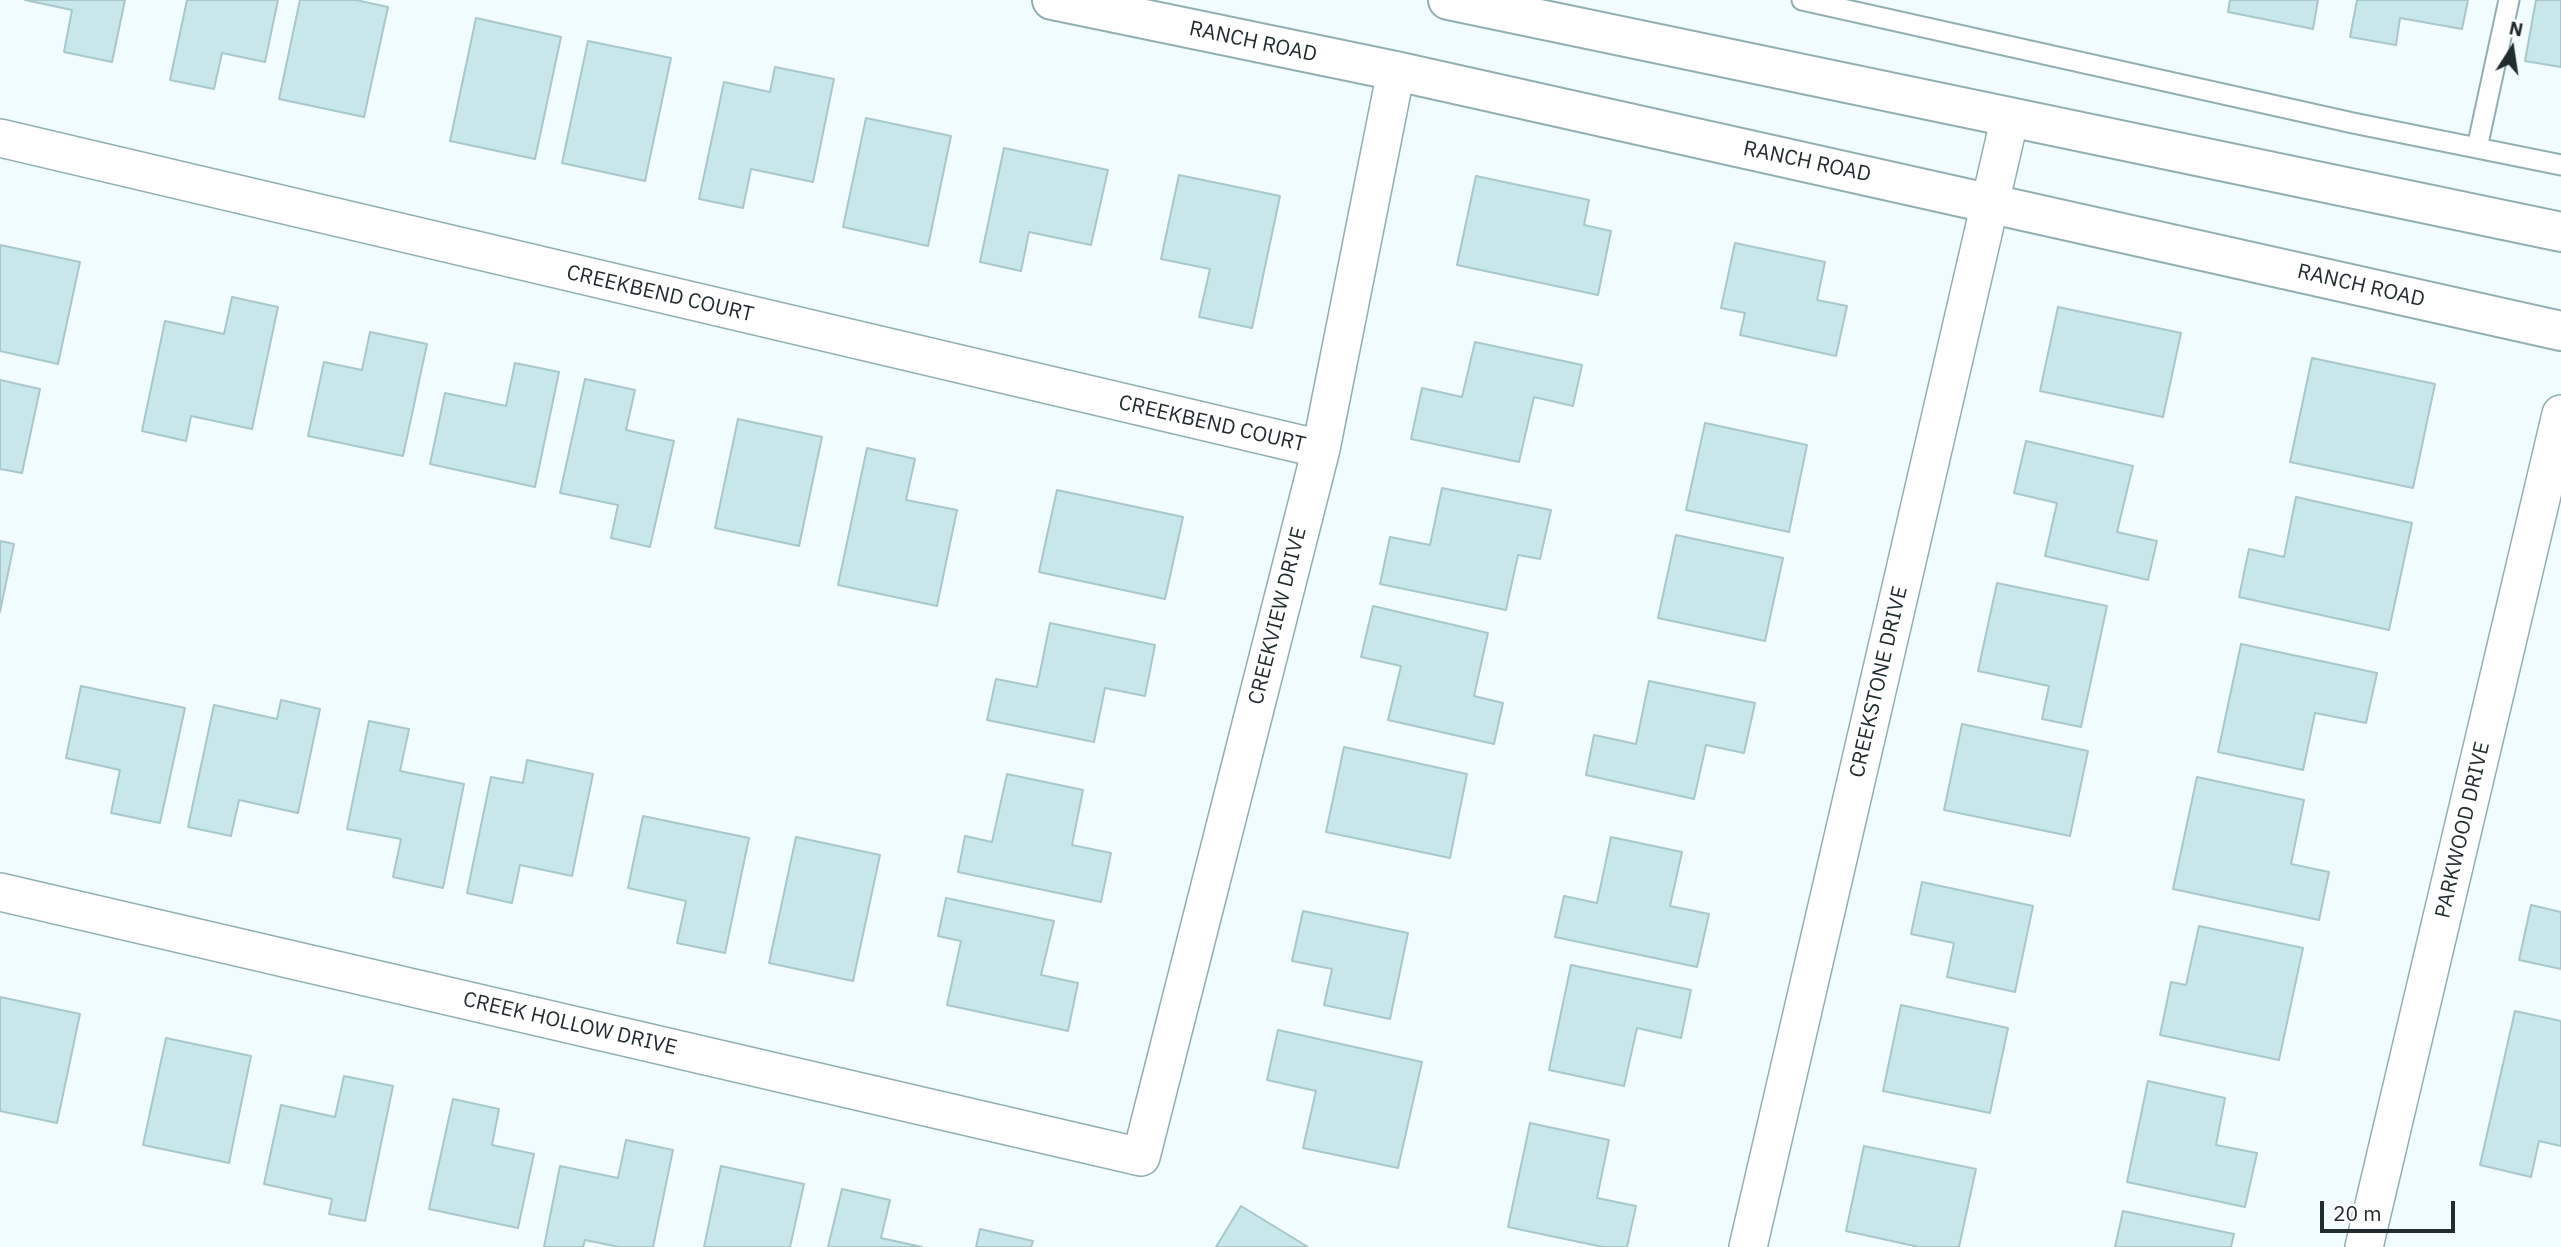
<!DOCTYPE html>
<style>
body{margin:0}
#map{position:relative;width:2561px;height:1247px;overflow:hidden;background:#f0fcfe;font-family:"IBM Plex Sans",sans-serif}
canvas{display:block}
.north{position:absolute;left:2477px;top:14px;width:70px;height:70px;-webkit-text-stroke:5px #fff;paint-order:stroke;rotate:12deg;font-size:19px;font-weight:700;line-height:28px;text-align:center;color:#202c2e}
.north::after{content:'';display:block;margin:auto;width:24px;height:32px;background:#202c2e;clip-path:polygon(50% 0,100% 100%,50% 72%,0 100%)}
.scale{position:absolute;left:2320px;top:1201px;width:135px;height:32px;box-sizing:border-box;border:4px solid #202c2e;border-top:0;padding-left:9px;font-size:21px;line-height:24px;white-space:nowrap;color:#202c2e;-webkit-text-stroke:5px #fff;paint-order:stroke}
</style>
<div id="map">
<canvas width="2561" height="1247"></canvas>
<div class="north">N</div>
<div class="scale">20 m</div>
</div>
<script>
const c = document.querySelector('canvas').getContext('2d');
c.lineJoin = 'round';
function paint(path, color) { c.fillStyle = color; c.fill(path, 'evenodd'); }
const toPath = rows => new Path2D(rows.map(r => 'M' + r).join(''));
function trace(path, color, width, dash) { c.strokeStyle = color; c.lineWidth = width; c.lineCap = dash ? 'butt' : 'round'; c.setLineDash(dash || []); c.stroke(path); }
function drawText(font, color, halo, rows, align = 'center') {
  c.font = font + ' "IBM Plex Sans",sans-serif'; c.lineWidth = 5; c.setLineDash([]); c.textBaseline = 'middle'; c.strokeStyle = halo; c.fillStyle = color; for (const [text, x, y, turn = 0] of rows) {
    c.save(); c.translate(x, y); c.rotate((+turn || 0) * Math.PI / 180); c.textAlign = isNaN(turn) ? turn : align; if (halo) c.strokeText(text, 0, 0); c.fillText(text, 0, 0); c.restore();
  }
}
const building = toPath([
 [25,0,125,0,112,62,64,52,72,10,25,0],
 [187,0,278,0,265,62,222,53,214,89,170,80,187,0],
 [300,0,356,0,388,7,364,117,279,99,300,0],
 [2230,0,2318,0,2313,29,2228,12,2230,0],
 [2357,0,2468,0,2462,29,2400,18,2396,45,2350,37,2357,0],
 [2536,0,2561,0,2561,67,2525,61,2536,0],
 [476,18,561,37,535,159,450,141,476,18],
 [588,41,671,58,645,181,562,163,588,41],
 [775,67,834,79,813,182,751,169,743,208,699,199,724,82,770,92,775,67],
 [866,118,951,136,928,246,843,227,866,118],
 [1004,148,1108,170,1091,245,1029,232,1021,271,980,262,1004,148],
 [1179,175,1280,196,1252,328,1199,317,1210,269,1161,259,1179,175],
 [1476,176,1589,200,1584,225,1611,231,1598,295,1457,265,1476,176],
 [1735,243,1825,262,1817,300,1847,306,1836,356,1740,335,1745,313,1721,308,1735,243],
 [0,245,80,262,58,364,0,351,0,245],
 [232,297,278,307,252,429,191,416,186,441,142,431,165,321,224,334,232,297],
 [2058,307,2181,333,2163,417,2040,391,2058,307],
 [370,332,427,344,403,456,308,436,324,362,362,370,370,332],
 [1475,342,1582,365,1573,406,1534,397,1519,462,1411,439,1422,388,1462,397,1475,342],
 [2312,358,2435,384,2413,488,2290,462,2312,358],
 [515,363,559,372,535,487,430,464,445,393,506,406,515,363],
 [585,379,635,390,626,430,674,441,650,547,611,538,618,505,560,493,585,379],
 [0,380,40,389,22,473,0,469,0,380],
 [738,419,822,437,799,546,715,528,738,419],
 [1705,423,1807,445,1789,532,1686,510,1705,423],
 [2026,441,2133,466,2117,532,2157,541,2148,580,2045,556,2057,503,2014,493,2026,441],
 [867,448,915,459,906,500,957,510,937,606,838,585,867,448],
 [1442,488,1551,510,1540,559,1518,555,1506,610,1380,584,1390,537,1430,545,1442,488],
 [1057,490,1183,517,1165,599,1039,572,1057,490],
 [2296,497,2412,523,2389,630,2239,597,2249,549,2284,557,2296,497],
 [1676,535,1783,558,1765,641,1658,618,1676,535],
 [0,541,14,544,0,612,0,541],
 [1997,583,2107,606,2081,727,2042,719,2049,686,1978,671,1997,583],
 [1373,606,1488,633,1474,696,1503,703,1494,744,1388,720,1401,666,1361,657,1373,606],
 [1050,623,1155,645,1145,696,1105,688,1094,742,987,720,996,679,1037,687,1050,623],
 [2241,644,2377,673,2366,723,2315,713,2303,770,2218,752,2241,644],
 [1649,681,1755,703,1744,753,1706,745,1694,799,1586,775,1594,735,1636,744,1649,681],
 [81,686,185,708,160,823,111,813,120,770,66,758,81,686],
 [281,700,320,709,298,813,239,800,231,836,188,827,214,705,277,719,281,700],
 [369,721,409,729,400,771,464,784,443,888,393,877,401,839,347,829,369,721],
 [1962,724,2088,751,2070,836,1944,810,1962,724],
 [1344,747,1467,774,1450,858,1326,832,1344,747],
 [527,760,593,774,572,876,520,865,512,903,467,893,491,777,523,783,527,760],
 [1007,774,1083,790,1072,845,1111,853,1101,902,958,872,965,836,992,842,1007,774],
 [2197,777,2304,800,2291,864,2329,872,2319,920,2173,889,2197,777],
 [643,816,749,838,725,953,677,943,686,901,628,888,643,816],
 [796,837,880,855,853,981,769,963,796,837],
 [1611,837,1682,852,1670,906,1709,914,1697,967,1555,937,1564,896,1597,903,1611,837],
 [1922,882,2033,906,2015,992,1947,977,1954,943,1911,934,1922,882],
 [946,898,1054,921,1041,975,1078,983,1068,1031,947,1005,961,941,938,936,946,898],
 [2531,905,2561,912,2561,969,2519,960,2531,905],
 [1303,911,1408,933,1390,1019,1324,1005,1332,969,1292,961,1303,911],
 [2199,926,2303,948,2279,1060,2160,1035,2171,982,2186,985,2199,926],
 [1571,965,1691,990,1681,1038,1637,1028,1624,1086,1549,1070,1571,965],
 [0,997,80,1014,57,1123,0,1111,0,997],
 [1901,1005,2008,1028,1990,1113,1883,1091,1901,1005],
 [2515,1011,2561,1021,2561,1146,2539,1141,2531,1177,2480,1165,2515,1011],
 [1278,1030,1422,1062,1398,1168,1303,1148,1316,1091,1267,1080,1278,1030],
 [166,1038,251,1056,229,1163,143,1145,166,1038],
 [344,1076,393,1086,365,1221,329,1214,332,1199,264,1184,281,1105,335,1117,344,1076],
 [2148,1081,2225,1098,2216,1145,2257,1153,2245,1207,2127,1182,2148,1081],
 [453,1099,499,1109,492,1145,534,1154,518,1228,429,1209,453,1099],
 [1530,1123,1609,1140,1597,1198,1636,1206,1627,1247,1603,1247,1508,1227,1530,1123],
 [626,1140,673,1150,653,1247,619,1247,585,1240,583,1247,544,1247,560,1166,618,1178,626,1140],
 [1864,1146,1976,1169,1959,1247,1919,1247,1846,1231,1864,1146],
 [721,1166,804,1184,790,1247,704,1247,721,1166],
 [842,1189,890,1200,881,1238,922,1247,828,1247,842,1189],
 [1241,1206,1308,1247,1216,1247,1241,1206],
 [2123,1211,2234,1234,2231,1247,2115,1247,2123,1211],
 [980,1229,1033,1241,1031,1247,976,1247,980,1229]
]);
paint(building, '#c8e7eb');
trace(building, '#a8c7cb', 2);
const lane = toPath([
 [1802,0,2353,123,2561,165],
 [2477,148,2509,0]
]);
const street = toPath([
 [0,138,1321,449],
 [0,892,1141,1157,1321,449,1396,71],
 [1748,1247,2010,117],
 [2364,1247,2561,414]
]);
const secondary = toPath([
 [1052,0,1396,71,2561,331],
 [1448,0,2561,232]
]);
trace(lane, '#91afb3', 23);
trace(street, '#91afb3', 40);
trace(secondary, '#91afb3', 42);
trace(lane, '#fff', 19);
trace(street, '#fff', 37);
trace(secondary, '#fff', 38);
drawText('21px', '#202c2e', '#fff', [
 ["RANCH ROAD",1253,42,12],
 ["RANCH ROAD",1807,162,12],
 ["RANCH ROAD",2361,286,13],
 ["CREEKBEND COURT",660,294,13],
 ["CREEKBEND COURT",1212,424,13],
 ["CREEKVIEW DRIVE",1278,616,-76],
 ["CREEKSTONE DRIVE",1879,682,-77],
 ["PARKWOOD DRIVE",2463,830,-77],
 ["CREEK HOLLOW DRIVE",570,1024,13]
]);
</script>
